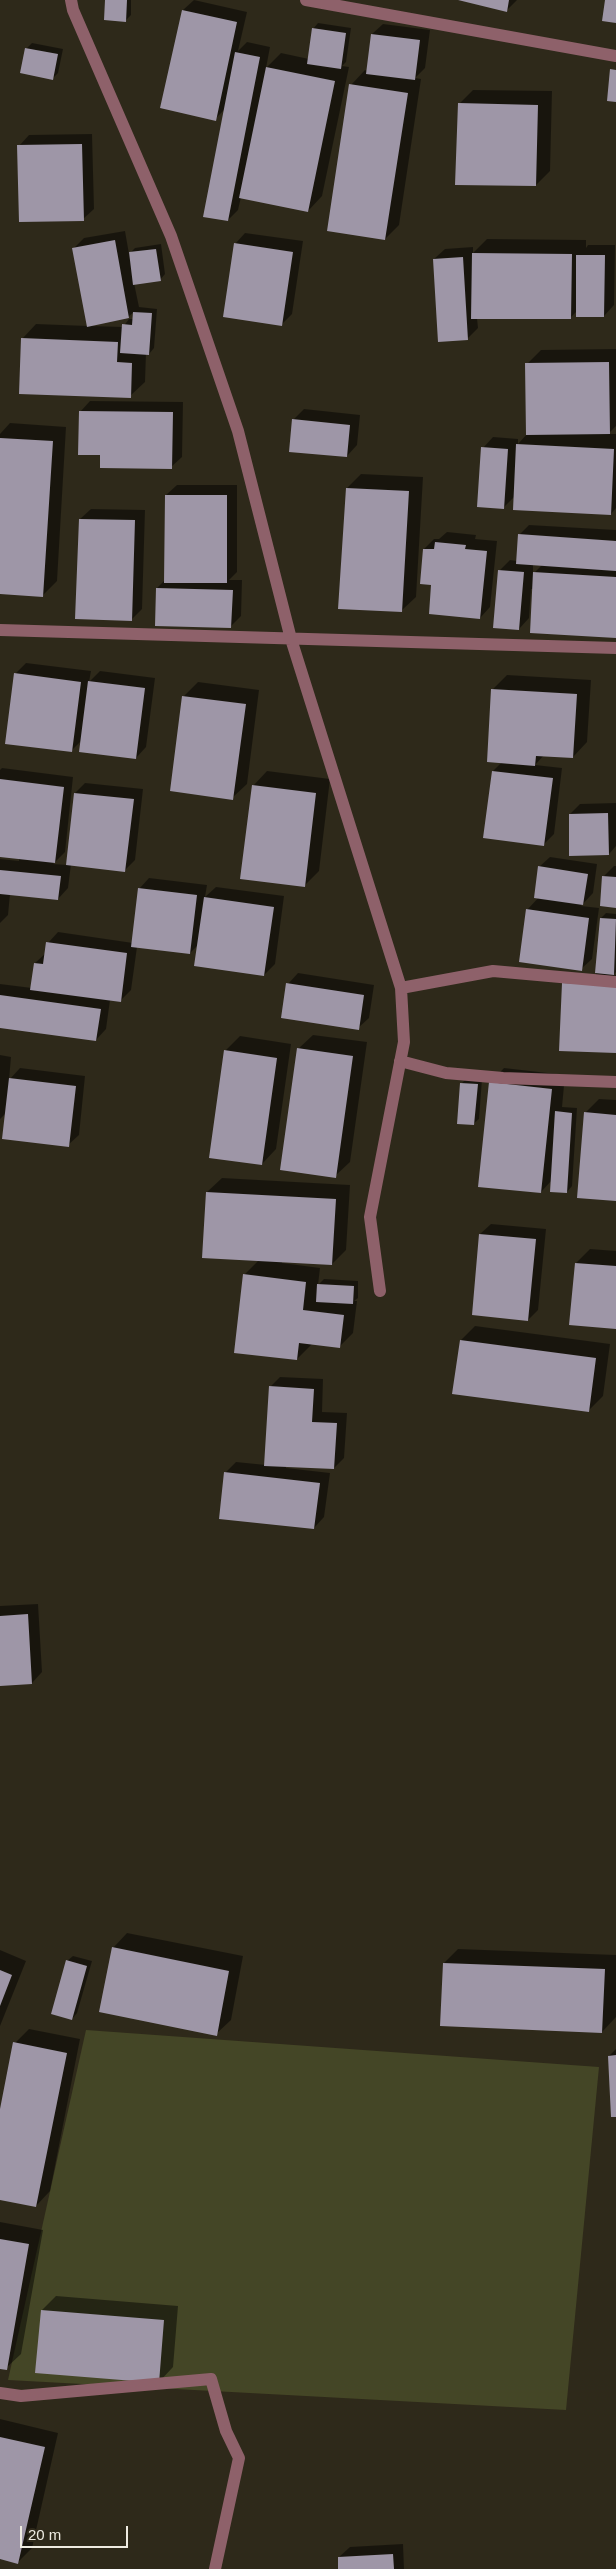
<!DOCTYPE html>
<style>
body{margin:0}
#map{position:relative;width:616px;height:2569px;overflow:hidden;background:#2e291a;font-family:Arial,sans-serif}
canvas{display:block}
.scale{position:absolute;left:20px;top:2526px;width:108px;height:22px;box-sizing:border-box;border:2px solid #eeebe1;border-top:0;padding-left:6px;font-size:15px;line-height:18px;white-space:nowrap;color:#eeebe1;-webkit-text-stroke:4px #2e291a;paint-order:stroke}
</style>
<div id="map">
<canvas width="616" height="2569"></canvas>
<div class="scale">20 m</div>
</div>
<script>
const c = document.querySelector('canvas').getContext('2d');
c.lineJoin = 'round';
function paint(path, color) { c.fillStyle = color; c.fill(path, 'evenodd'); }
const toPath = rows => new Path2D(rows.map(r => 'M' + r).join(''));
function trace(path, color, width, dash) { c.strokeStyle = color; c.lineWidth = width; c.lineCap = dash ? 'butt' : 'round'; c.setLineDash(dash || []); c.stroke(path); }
paint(toPath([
 [86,2030,599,2067,566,2410,8,2380]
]), '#444626');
paint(toPath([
 [106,0,131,0,131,15,125,21],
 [194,0,247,12,238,51,247,42,270,47,266,68,281,53,309,59,313,29,318,23,351,28,346,62,342,66,349,67,322,196,308,211,241,197,238,210,228,220,225,109,215,119,183,10],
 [460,0,517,0,506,11],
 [383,24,430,30,425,68,415,78,421,79,399,225,385,239,351,85,365,70,367,71,372,34],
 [32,43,63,49,58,73,53,78,26,49],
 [473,90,552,91,550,171,536,185,459,104],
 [92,134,94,209,83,219,19,146,29,135],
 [125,231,129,254,135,248,161,244,165,274,160,280,134,283,139,307,157,309,154,348,149,354,146,353,145,382,130,396,22,339,36,324,88,326,73,249,84,238],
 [134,312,133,319,129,319,123,327,90,326,128,317],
 [245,233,303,241,292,314,282,324,235,244],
 [487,239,586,240,586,248,588,245,615,245,614,305,604,316,577,311,570,318,477,318,478,328,468,338,434,259,445,249,473,247,473,253],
 [616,349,616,426,608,434,616,434,616,508,611,514,515,496,503,508,483,448,493,437,518,439,518,444,527,434,527,364,541,350],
 [90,401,183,402,182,457,171,467,101,454,80,412],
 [304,409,360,415,357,445,347,456,293,420],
 [10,423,66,427,57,581,43,595,0,593,0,434],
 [361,474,423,477,416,597,401,611,347,488],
 [177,485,237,485,237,572,229,580,242,580,241,616,230,627,157,588,165,580,166,495],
 [91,509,145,510,142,609,132,619,80,519],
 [529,525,616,530,616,637,534,589,531,589,529,618,519,629,499,571,510,560,517,561,519,535],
 [533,564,543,564,533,574],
 [447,532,476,535,475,539,497,541,490,607,480,618,432,584,424,549,434,539,439,539],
 [26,663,91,671,89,682,100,671,155,678,146,747,136,758,82,740,71,751,15,674],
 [507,675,591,680,587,742,573,757,544,755,535,765,562,768,554,834,544,844,493,771,502,762,493,689],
 [198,682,259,690,247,784,232,798,184,696],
 [2,768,73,777,65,852,53,864,67,865,75,793,85,783,143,789,135,860,125,870,71,864,68,888,58,899,10,894,8,915,0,923,0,859,19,861,19,858,0,856,0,770],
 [267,771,330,779,319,871,304,886,253,786],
 [616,803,616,846,609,854,570,814,580,804],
 [550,857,597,864,593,893,581,906,599,908,592,959,581,969,527,910,539,897,539,867],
 [614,866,616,866,616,906,604,876],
 [149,878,207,885,205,897,216,887,284,896,275,964,264,975,199,944,190,953,137,947,131,990,120,1001,110,1000,106,1029,96,1040,0,1026,0,984,32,988,35,963,46,953,48,943,58,932,133,943,139,889],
 [606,913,616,914,616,972,613,975,616,975,616,1052,596,974,601,918],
 [298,973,374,985,369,1018,358,1028,288,984],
 [313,1035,367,1042,350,1162,335,1176,298,1049],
 [240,1036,291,1044,276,1149,262,1164,225,1051],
 [0,1055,11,1057,9,1080,20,1068,85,1076,79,1135,68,1145,6,1113,0,1119],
 [504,1068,565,1075,562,1107,577,1108,572,1186,567,1192,552,1180,541,1192,490,1083],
 [467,1078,482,1079,479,1119,473,1124,462,1083],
 [599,1099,616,1100,616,1200,585,1113],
 [222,1178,350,1185,346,1250,332,1264,282,1261,282,1263,320,1268,318,1285,324,1279,358,1281,358,1298,354,1301,357,1301,353,1333,339,1347,312,1344,297,1359,244,1275,259,1260,207,1192],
 [491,1224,546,1229,538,1310,528,1320,480,1234],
 [590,1249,616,1251,616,1328,576,1263],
 [475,1326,610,1344,603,1396,588,1411,461,1340],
 [280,1377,323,1379,322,1412,347,1413,344,1458,334,1468,286,1465,286,1468,330,1473,324,1517,314,1528,225,1473,236,1462,266,1465,270,1387],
 [38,1604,42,1672,32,1683,0,1685,0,1606],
 [127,1933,243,1956,231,2020,216,2034,113,1948],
 [458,1949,616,1955,616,2017,602,2032,444,1963],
 [0,1950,26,1961,0,2026],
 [73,1956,92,1961,77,2013,72,2019,67,1961],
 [29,2029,80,2039,50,2191,36,2206,0,2198,0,2115,15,2043],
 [616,2049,616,2116,609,2056],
 [0,2222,43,2230,21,2354,6,2368,0,2367],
 [56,2296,178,2306,173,2367,159,2382,42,2310],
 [0,2419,58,2433,32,2548,18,2562,0,2558],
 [403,2544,404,2569,340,2569,339,2557,350,2547]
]), '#0007');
paint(toPath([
 [105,0,127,0,126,22,104,20],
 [458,0,509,0,507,12],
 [605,0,616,0,616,23,602,21],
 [182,10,237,22,216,121,160,108],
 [312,28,346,33,341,69,307,64],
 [371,34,420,40,415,80,366,74],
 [25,48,58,54,53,80,20,73],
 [235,52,260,57,228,221,203,217],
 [266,67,335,81,308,212,239,198],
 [610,69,616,70,616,102,607,101],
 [349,84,408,93,385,240,327,231],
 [458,103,538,105,536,186,455,185],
 [82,144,84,221,19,222,17,145],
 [115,240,129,318,87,327,72,248],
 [234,243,293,252,282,326,223,317],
 [156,249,161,281,133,285,129,252],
 [472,253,572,254,571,319,471,319],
 [576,255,605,255,604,317,576,317],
 [463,257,468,340,438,342,433,259],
 [133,312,152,313,149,355,120,353,122,324,132,325],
 [21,338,118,342,117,362,132,363,131,398,19,394],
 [609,362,610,434,526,435,525,363],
 [79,411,173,412,172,469,100,468,100,455,78,455],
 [292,419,350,425,347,457,289,452],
 [0,438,53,441,43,597,0,594],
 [516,444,614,449,611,515,513,510],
 [481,447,508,449,504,509,477,507],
 [346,488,409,491,402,612,338,609],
 [165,495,227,495,227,583,164,583],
 [79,519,135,520,132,621,75,619],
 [518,534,616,541,616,571,516,564],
 [435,542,466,545,465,549,487,551,480,619,429,614,431,585,420,584,423,549,434,549],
 [498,570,524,572,519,630,493,628],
 [533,572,616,577,616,638,530,633],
 [156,588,233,590,231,628,155,626],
 [14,673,81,682,72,752,5,744],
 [88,681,145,688,136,759,79,752],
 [491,689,577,694,573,758,536,756,535,766,487,762],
 [182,696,246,704,233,800,170,791],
 [492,771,553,778,544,846,483,838],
 [0,779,64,787,55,863,0,857],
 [252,785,316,793,305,887,240,879],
 [74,793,134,799,125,872,66,865],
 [608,813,609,855,569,856,569,814],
 [538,866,588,874,583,905,534,898],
 [0,870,61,876,58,900,0,894],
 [602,876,616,877,616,908,600,906],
 [138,888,197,895,190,954,131,947],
 [204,897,274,907,264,976,194,966],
 [526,909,589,918,582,971,519,962],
 [600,918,616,919,614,975,595,973],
 [46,942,127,953,121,1002,30,990,34,963,43,964],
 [286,983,364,995,359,1030,281,1018],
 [562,983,616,985,616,1053,559,1051],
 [0,995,101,1009,96,1041,0,1028],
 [297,1048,353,1056,336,1178,280,1170],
 [224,1050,277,1058,262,1165,209,1158],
 [9,1078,76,1086,69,1147,2,1139],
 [489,1082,552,1089,541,1193,478,1187],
 [460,1083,478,1084,474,1125,457,1124],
 [555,1111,572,1113,567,1193,550,1192],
 [584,1112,616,1115,616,1201,577,1198],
 [206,1192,336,1199,332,1265,202,1258],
 [479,1234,536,1239,528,1321,472,1315],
 [575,1263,616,1266,616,1329,569,1325],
 [243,1274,306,1282,303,1310,344,1315,340,1348,299,1343,297,1360,234,1353],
 [317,1284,354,1286,353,1304,316,1302],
 [460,1340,596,1358,589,1412,452,1394],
 [269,1386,314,1389,312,1422,337,1423,334,1469,264,1466],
 [224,1472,320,1483,314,1529,219,1519],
 [28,1614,32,1684,0,1686,0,1616],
 [112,1947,229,1971,217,2036,99,2012],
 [66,1960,87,1966,72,2020,51,2014],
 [443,1963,605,1969,602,2033,440,2026],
 [0,1970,12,1975,0,2006],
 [13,2042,67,2053,36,2207,0,2200,0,2109],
 [616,2055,616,2117,611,2117,608,2056],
 [0,2239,29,2244,7,2370,0,2369],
 [41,2310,164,2320,159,2383,35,2373],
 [0,2437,45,2447,18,2564,0,2559],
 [393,2554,394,2569,338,2569,338,2557]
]), '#9e96a7');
trace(toPath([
 [71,0,73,10,171,236,238,431,291,639,401,988,404,1042,370,1217,380,1291],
 [306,0,616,56],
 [0,630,616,648],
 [401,988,493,971,616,982],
 [400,1061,446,1073,503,1078,616,1082],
 [0,2393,21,2396,211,2379,226,2431,239,2458,215,2569]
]), '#8e616a', 12);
</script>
